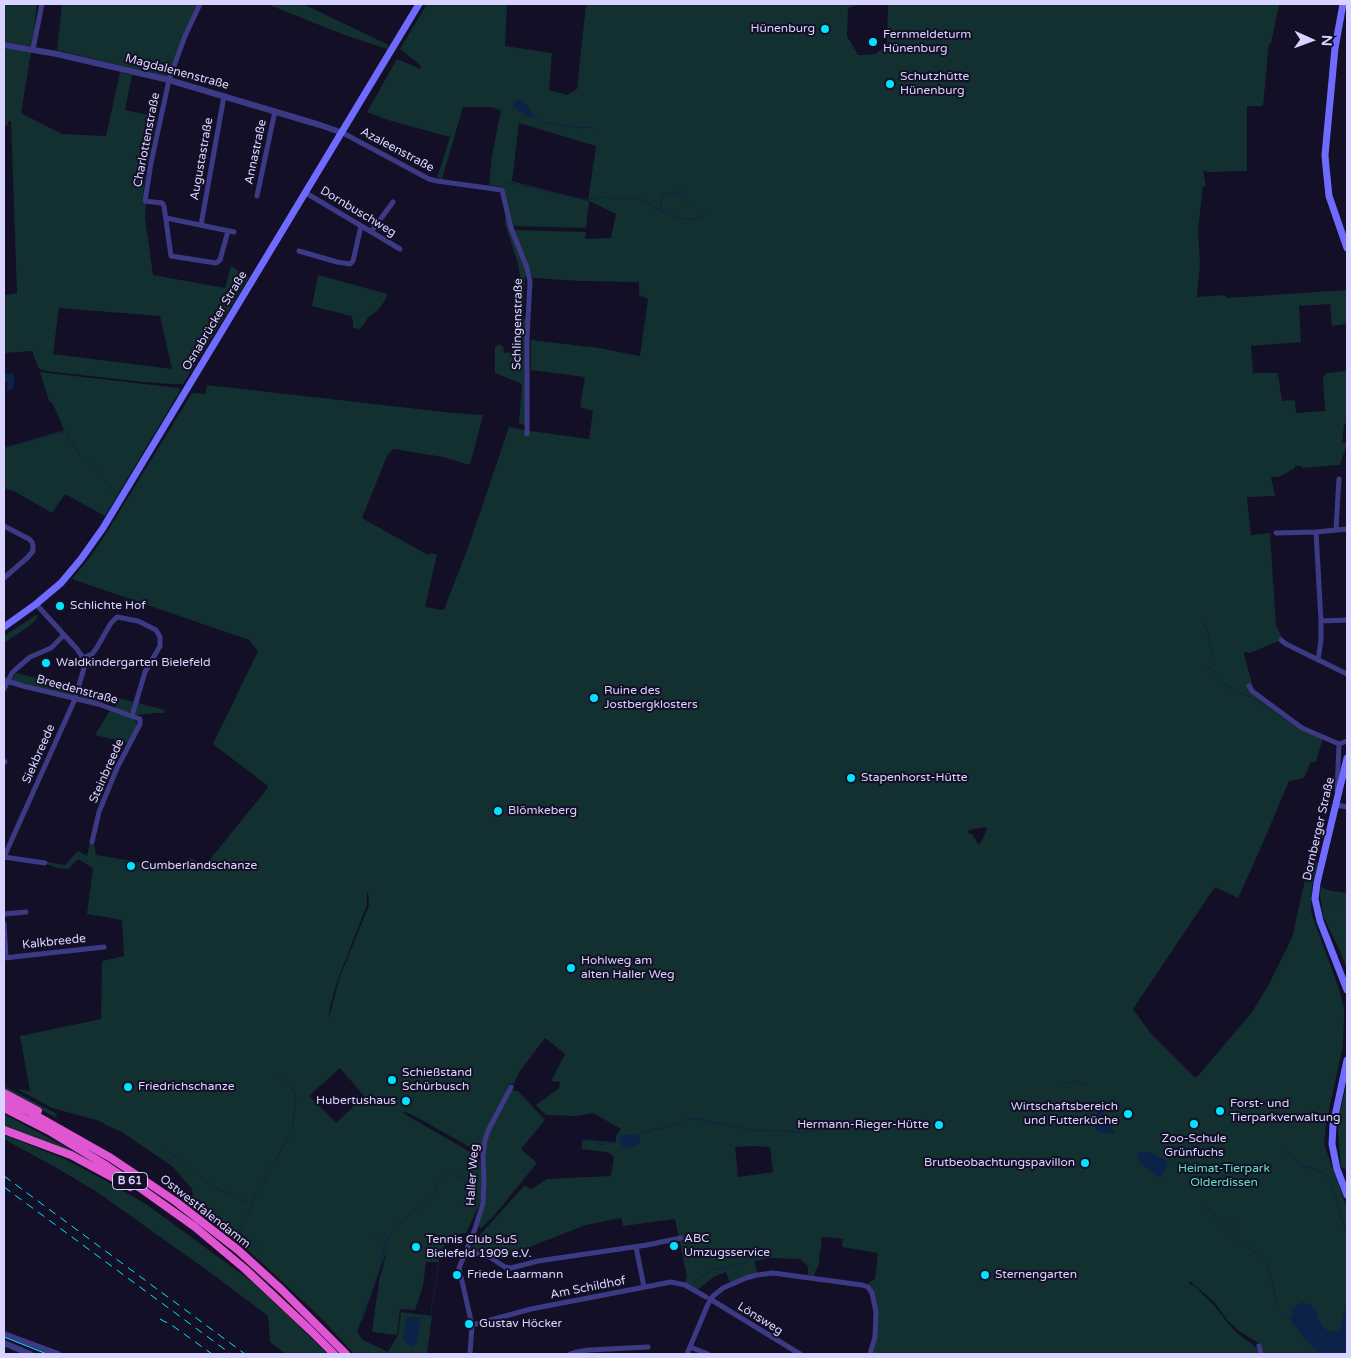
<!DOCTYPE html>
<meta charset="utf-8">
<style>
body{margin:0}
#map{position:relative;width:1351px;height:1358px;overflow:hidden;background:#130f26;font-family:"Varela Round",sans-serif}
canvas{display:block}
.frame{position:absolute;inset:0;border:5px solid #d9d4ff;pointer-events:none}
.north{position:absolute;left:1286px;top:15px;width:50px;height:50px;-webkit-text-stroke:4px #130f26;paint-order:stroke;rotate:92deg;font-size:14px;font-weight:700;line-height:20px;text-align:center;color:#d9d4ff}
.north::after{content:'';display:block;margin:auto;width:18px;height:22px;background:#d9d4ff;clip-path:polygon(50% 0,100% 100%,50% 72%,0 100%)}
</style>
<div id="map">
<canvas width="1351" height="1358"></canvas>
<div class="frame"></div>
<div class="north">N</div>
</div>
<script>
const c = document.querySelector('canvas').getContext('2d');
c.lineJoin = 'round';
function paint(path, color) { c.fillStyle = color; c.fill(path, 'evenodd'); }
const toPath = rows => new Path2D(rows.map(r => 'M' + r).join(''));
function trace(path, color, width, dash) { c.strokeStyle = color; c.lineWidth = width; c.lineCap = dash ? 'butt' : 'round'; c.setLineDash(dash || []); c.stroke(path); }
function drawText(font, color, halo, rows, align = 'center') {
  c.font = font + ' "Varela Round",sans-serif'; c.lineWidth = 4; c.setLineDash([]); c.textBaseline = 'middle'; c.strokeStyle = halo; c.fillStyle = color; for (const [text, x, y, turn = 0] of rows) {
    c.save(); c.translate(x, y); c.rotate((+turn || 0) * Math.PI / 180); c.textAlign = isNaN(turn) ? turn : align; if (halo) c.strokeText(text, 0, 0); c.fillText(text, 0, 0); c.restore();
  }
}
paint(toPath([
 [4,4,37,4,32,46,4,42],
 [62,4,199,4,168,77,57,50],
 [267,4,303,4,389,45,387,49,342,34],
 [427,4,507,4,505,46,552,53,549,90,567,95,577,89,586,4,855,4,855,6,848,8,847,36,858,55,864,55,875,54,887,45,888,4,1271,4,1279,5,1271,43,1269,44,1263,106,1247,106,1247,171,1208,172,1203,170,1206,186,1203,186,1198,230,1200,262,1197,297,1225,295,1226,298,1347,290,1347,324,1332,326,1330,304,1299,306,1301,342,1251,346,1253,373,1278,373,1282,401,1295,400,1296,413,1325,411,1323,377,1327,373,1347,371,1347,423,1344,424,1342,443,1347,443,1340,465,1302,468,1302,466,1295,466,1295,468,1279,477,1271,477,1275,496,1247,497,1251,535,1270,533,1276,626,1282,637,1279,641,1250,653,1244,652,1245,658,1254,690,1263,701,1323,738,1316,762,1311,762,1310,764,1304,778,1289,781,1259,852,1238,898,1215,887,1133,1009,1152,1035,1194,1077,1197,1077,1252,1012,1268,986,1292,938,1305,880,1312,861,1318,863,1312,885,1311,912,1339,989,1344,1008,1344,1018,1343,1045,1326,1124,1324,1144,1347,1208,1347,1354,1263,1354,1260,1344,1239,1331,1228,1321,1214,1302,1191,1282,1188,1283,1194,1286,1213,1304,1226,1321,1237,1333,1256,1347,1258,1354,872,1354,877,1335,873,1290,868,1283,875,1279,878,1253,842,1247,843,1239,822,1237,818,1268,816,1269,814,1276,808,1275,808,1266,800,1259,771,1258,755,1261,757,1274,730,1283,726,1272,715,1276,697,1290,685,1283,687,1277,675,1219,623,1226,621,1218,586,1225,498,1259,484,1252,472,1251,470,1249,478,1237,524,1186,532,1189,547,1179,611,1176,614,1158,611,1154,606,1152,582,1149,582,1140,616,1142,616,1136,621,1129,593,1113,576,1116,546,1115,536,1105,559,1088,560,1082,551,1081,565,1054,545,1038,520,1071,514,1084,510,1083,489,1127,481,1147,475,1149,468,1146,422,1120,406,1112,403,1113,477,1156,479,1158,482,1172,482,1192,480,1203,466,1233,448,1236,438,1262,426,1262,423,1286,415,1310,400,1309,397,1335,372,1332,379,1281,388,1248,357,1332,363,1340,388,1352,398,1335,401,1312,432,1316,427,1354,354,1354,322,1319,261,1262,242,1245,188,1204,191,1200,219,1221,220,1219,193,1198,192,1189,173,1167,122,1132,106,1125,100,1121,52,1108,17,1089,30,1091,20,1036,101,1019,102,961,124,956,122,920,87,914,93,868,78,859,68,869,57,868,47,864,47,862,65,865,78,851,87,856,90,842,94,843,96,855,163,866,182,863,190,858,202,863,207,867,207,863,267,789,268,786,213,744,258,651,249,640,72,579,90,557,105,535,192,393,205,394,207,385,453,413,483,415,470,465,443,457,393,449,387,456,362,518,428,555,432,553,437,555,425,607,444,610,470,542,509,427,530,431,589,439,593,411,580,407,585,377,531,370,531,340,599,348,640,356,648,299,639,295,639,282,581,281,533,278,514,231,516,230,586,232,585,239,611,238,616,214,589,201,586,228,512,226,504,189,503,187,489,185,492,155,501,110,490,107,463,107,442,179,437,178,450,137,388,120,367,112,397,59,421,69,421,66,400,49],
 [519,123,596,146,588,201,512,181],
 [985,827,987,829,986,832,980,844,978,844,972,834,969,834,968,831,973,829],
 [367,893,368,893,369,905,339,979,329,1018,330,1007,338,979,367,905],
 [340,1068,364,1096,336,1123,309,1096],
 [754,1146,770,1147,773,1172,738,1177,735,1147],
 [4,48,31,52,21,113,62,134,106,136,120,72,132,75,125,110,157,117,146,172,142,203,146,203,145,218,153,275,225,288,231,266,249,277,183,384,172,384,143,382,46,371,39,369,32,351,4,353,4,295,17,293,11,121,8,122,8,125,4,125,4,112,5,112],
 [59,308,160,316,172,369,53,354],
 [505,216,527,274,525,277,523,318,526,319,526,425,519,424,522,384,495,373,495,347,499,344,503,346,504,353,512,352,520,276,518,264,505,224],
 [318,275,388,294,384,302,379,309,368,318,360,329,353,328,353,321,351,316,312,306],
 [40,372,179,388,180,391,105,516,65,494,52,513,14,491,4,488,4,448,64,430,53,404,49,401],
 [36,615,38,615,36,620,28,627,4,643,4,636],
 [16,673,76,688,72,696,11,681],
 [81,689,104,695,102,703,81,698,79,695],
 [118,698,134,702,131,712,127,713,115,709],
 [138,703,165,710,164,713,156,713,138,715,136,715,135,712],
 [110,710,133,718,136,721,137,726,128,743,95,735],
 [1321,887,1331,891,1347,893,1347,970,1340,951,1323,916,1320,894],
 [1347,1081,1347,1170,1341,1167,1338,1133,1339,1117],
 [4,1086,57,1114,56,1118,4,1089],
 [512,1090,519,1092,545,1120,521,1149,537,1163,493,1217,480,1229,479,1225,485,1203,486,1193,484,1155,487,1141,492,1128],
 [4,1114,73,1151,93,1163,4,1128],
 [4,1135,67,1160,106,1181,146,1204,251,1281,296,1323,327,1354,286,1354,270,1342,268,1316,212,1274,97,1192,55,1167,4,1139]
]), '#12302f');
paint(toPath([
 [517,100,522,101,528,106,535,118,527,116,516,109,513,106,514,102],
 [4,373,14,374,14,381,15,384,12,390,7,390,8,383,4,381],
 [1099,1110,1103,1111,1106,1122,1115,1132,1115,1133,1100,1133,1096,1130,1097,1116,1097,1111],
 [630,1134,639,1135,640,1142,638,1144,627,1148,623,1147,619,1139,620,1137],
 [1140,1152,1151,1153,1169,1162,1161,1178,1142,1165,1137,1155,1137,1153],
 [1303,1302,1310,1305,1315,1309,1318,1319,1324,1328,1327,1330,1336,1332,1339,1331,1347,1303,1347,1354,1334,1354,1333,1352,1330,1354,1320,1354,1307,1341,1290,1320,1293,1314,1291,1311,1292,1309],
 [410,1317,416,1317,420,1319,419,1330,416,1343,415,1346,412,1347,406,1343,403,1339,407,1318]
]), '#0c2248');
trace(toPath([
 [535,118,546,123,582,128,591,127,600,134],
 [507,182,586,200,602,197,617,199,628,198,638,198,642,201,651,204,653,207,683,219,696,219,707,214],
 [677,193,683,190],
 [661,209,661,196,664,194,676,193,683,198,690,202],
 [4,448,65,431,82,459,85,462,86,462],
 [88,460,110,487,115,492],
 [1202,619,1208,633,1210,645],
 [1212,650,1214,658],
 [1204,665,1212,669,1223,683,1235,691,1253,698,1300,729],
 [1332,904,1347,904],
 [279,1073,291,1087,296,1097,292,1131],
 [1064,1082,1066,1082,1071,1084,1074,1081,1079,1082,1087,1086],
 [638,1135,643,1133,655,1129,668,1127,687,1119,697,1119,750,1130,789,1131,802,1133,807,1132,817,1132],
 [580,1140,593,1140,600,1145,617,1142],
 [1281,1146,1284,1152,1292,1155,1299,1164,1305,1167,1315,1169,1324,1173,1332,1186,1338,1202,1338,1210,1347,1232],
 [163,1148,217,1189,231,1194,250,1204],
 [273,1164,290,1135],
 [261,1186,272,1167],
 [252,1200,259,1189],
 [251,1203,252,1206,251,1209,239,1231,262,1250],
 [1201,1206,1212,1212,1220,1222,1233,1235,1238,1242],
 [1227,1217,1235,1226],
 [394,1228,431,1197,445,1170,449,1171,472,1183],
 [386,1242,393,1230],
 [1241,1243,1257,1253,1267,1266,1279,1307],
 [440,1258,450,1235],
 [692,1283,712,1270,744,1263,754,1258,766,1256],
 [369,1302,380,1267,386,1244,373,1234],
 [1286,1312,1291,1320],
 [431,1313,439,1261],
 [417,1318,424,1317],
 [359,1324,363,1319,368,1303]
]), '#0c2248', 1);
trace(toPath([
 [200,4,185,36,169,80,151,163,145,201,162,203,164,206,171,256,216,263,220,260,228,231],
 [33,49,42,4],
 [343,133,429,179,437,181,502,190,511,228,527,268,530,281,527,338,527,434],
 [306,193,400,249],
 [257,196,275,111],
 [166,218,234,232],
 [201,225,224,96],
 [371,232,393,202],
 [299,251,337,262,350,264,353,261,361,226],
 [4,526,29,539,32,542,33,546,33,551,27,558,4,578],
 [1336,529,1339,479],
 [1316,532,1321,621,1321,640,1318,660],
 [1276,533,1316,532,1347,529],
 [1321,621,1347,620],
 [1281,640,1286,644,1347,674],
 [83,658,92,654,96,649,111,623,117,617,138,621,156,630,160,637,160,646,145,672,132,716],
 [4,680,23,686,98,704,140,719,140,724,117,768,99,812,92,842],
 [1249,686,1252,691,1302,728,1339,744,1347,741],
 [4,689,12,673,16,669,30,657,51,648,64,635],
 [4,761,5,762],
 [1337,791,1339,744],
 [1336,805,1347,807],
 [4,857,75,699,84,668,83,658,77,649,36,604],
 [4,857,45,863],
 [4,914,26,912],
 [4,924,6,957],
 [4,958,104,947],
 [636,1247,644,1287],
 [465,1253,482,1254,491,1258,505,1267,511,1268,538,1261,647,1245,681,1238],
 [710,1299,800,1354],
 [472,1325,531,1309,671,1282,685,1285,706,1297],
 [1259,1346,1261,1354],
 [690,1347,708,1354],
 [470,1354,472,1325,459,1268,475,1229,483,1203,484,1182,483,1155,485,1140,489,1129,511,1087],
 [570,1354,576,1352,589,1350,648,1347],
 [687,1354,708,1304,713,1296,723,1288,746,1278,757,1275,773,1273,862,1285,868,1287,872,1293,876,1312,875,1337,870,1354]
]), '#3d3a85', 5);
trace(toPath([
 [4,45,57,54,169,80,320,125,343,133],
 [4,1334,58,1354],
 [4,1343,30,1354]
]), '#3d3a85', 6);
trace(toPath([
 [1343,4,1335,48,1325,155,1326,167,1329,196,1347,248],
 [4,627,36,604,61,583,81,559,103,528,419,4],
 [1347,758,1317,883,1315,899,1320,921,1347,990],
 [1347,1060,1333,1125,1332,1144,1337,1169,1347,1195]
]), '#6f6bff', 7);
trace(toPath([
 [4,1093,38,1111],
 [4,1100,28,1111,111,1158,175,1201,238,1250,282,1290,346,1354],
 [4,1108,51,1132,107,1166,143,1190,195,1227,245,1269,310,1330,334,1354],
 [4,1130,71,1155,130,1187]
]), '#e055d1', 8);
trace(toPath([
 [4,1337,47,1354]
]), '#00e5ff', 1);
trace(toPath([
 [4,1176,245,1354],
 [4,1187,231,1354],
 [160,1319,173,1326,212,1354]
]), '#00e5ff', 1, [8, 6]);
for (const [x, y, r, color] of [
 [825,29,5,"#00e5ff"],
 [873,42,5,"#00e5ff"],
 [890,84,5,"#00e5ff"],
 [60,606,5,"#00e5ff"],
 [46,663,5,"#00e5ff"],
 [594,698,5,"#00e5ff"],
 [851,778,5,"#00e5ff"],
 [498,811,5,"#00e5ff"],
 [131,866,5,"#00e5ff"],
 [571,968,5,"#00e5ff"],
 [392,1080,5,"#00e5ff"],
 [128,1087,5,"#00e5ff"],
 [406,1101,5,"#00e5ff"],
 [1220,1111,5,"#00e5ff"],
 [1128,1114,5,"#00e5ff"],
 [1194,1124,5,"#00e5ff"],
 [939,1125,5,"#00e5ff"],
 [1085,1163,5,"#00e5ff"],
 [674,1246,5,"#00e5ff"],
 [416,1247,5,"#00e5ff"],
 [457,1275,5,"#00e5ff"],
 [985,1275,5,"#00e5ff"],
 [469,1324,5,"#00e5ff"]
]) { const dot = new Path2D(); dot.arc(x, y, r, 0, 2 * Math.PI); c.fillStyle = color; c.fill(dot); trace(dot, '#130f26', 2); }
for (const [x, y, w] of [
 [130,1181,35]
]) { const box = new Path2D(); box.roundRect(x - w / 2, y - 8.5, w, 17, 4); c.fillStyle = '#130f26'; c.fill(box); trace(box, '#d9d4ff', 1); }
drawText('bold 11px', '#d9d4ff', null, [
 ["B 61",130,1181]
]);
drawText('12px', '#d9d4ff', '#130f26', [
 ["Hünenburg",815,29,"right"],
 ["Fernmeldeturm",883,35],
 ["Hünenburg",883,49],
 ["Schutzhütte",900,77],
 ["Hünenburg",900,91],
 ["Schlichte Hof",70,606],
 ["Waldkindergarten Bielefeld",56,663],
 ["Ruine des",604,691],
 ["Jostbergklosters",604,705],
 ["Stapenhorst-Hütte",861,778],
 ["Blömkeberg",508,811],
 ["Cumberlandschanze",141,866],
 ["Hohlweg am",581,961],
 ["alten Haller Weg",581,975],
 ["Schießstand",402,1073],
 ["Schürbusch",402,1087],
 ["Friedrichschanze",138,1087],
 ["Hubertushaus",396,1101,"right"],
 ["Forst- und",1230,1104],
 ["Tierparkverwaltung",1230,1118],
 ["Wirtschaftsbereich",1118,1107,"right"],
 ["und Futterküche",1118,1121,"right"],
 ["Hermann-Rieger-Hütte",929,1125,"right"],
 ["Zoo-Schule",1194,1139,"center"],
 ["Grünfuchs",1194,1153,"center"],
 ["Brutbeobachtungspavillon",1075,1163,"right"],
 ["ABC",684,1239],
 ["Umzugsservice",684,1253],
 ["Tennis Club SuS",426,1240],
 ["Bielefeld 1909 e.V.",426,1254],
 ["Friede Laarmann",467,1275],
 ["Sternengarten",995,1275],
 ["Gustav Höcker",479,1324]
], 'left');
drawText('12px', '#d9d4ff', '#130f26', [
 ["Magdalenenstraße",177,72,15],
 ["Charlottenstraße",147,140,-79],
 ["Azaleenstraße",397,150,28],
 ["Annastraße",256,152,-78],
 ["Augustastraße",202,159,-80],
 ["Dornbuschweg",358,212,31],
 ["Osnabrücker Straße",215,321,-59],
 ["Schlingenstraße",518,324,-89],
 ["Breedenstraße",77,690,15],
 ["Siekbreede",39,754,-66],
 ["Steinbreede",107,771,-66],
 ["Dornberger Straße",1319,829,-77],
 ["Kalkbreede",54,942,-6],
 ["Haller Weg",473,1175,-86],
 ["Ostwestfalendamm",205,1212,38],
 ["Am Schildhof",588,1288,-11],
 ["Lönsweg",760,1319,32]
]);
drawText('12px', '#5fe0c0', '#130f26', [
 ["Heimat-Tierpark",1224,1169],
 ["Olderdissen",1224,1183]
]);
</script>
